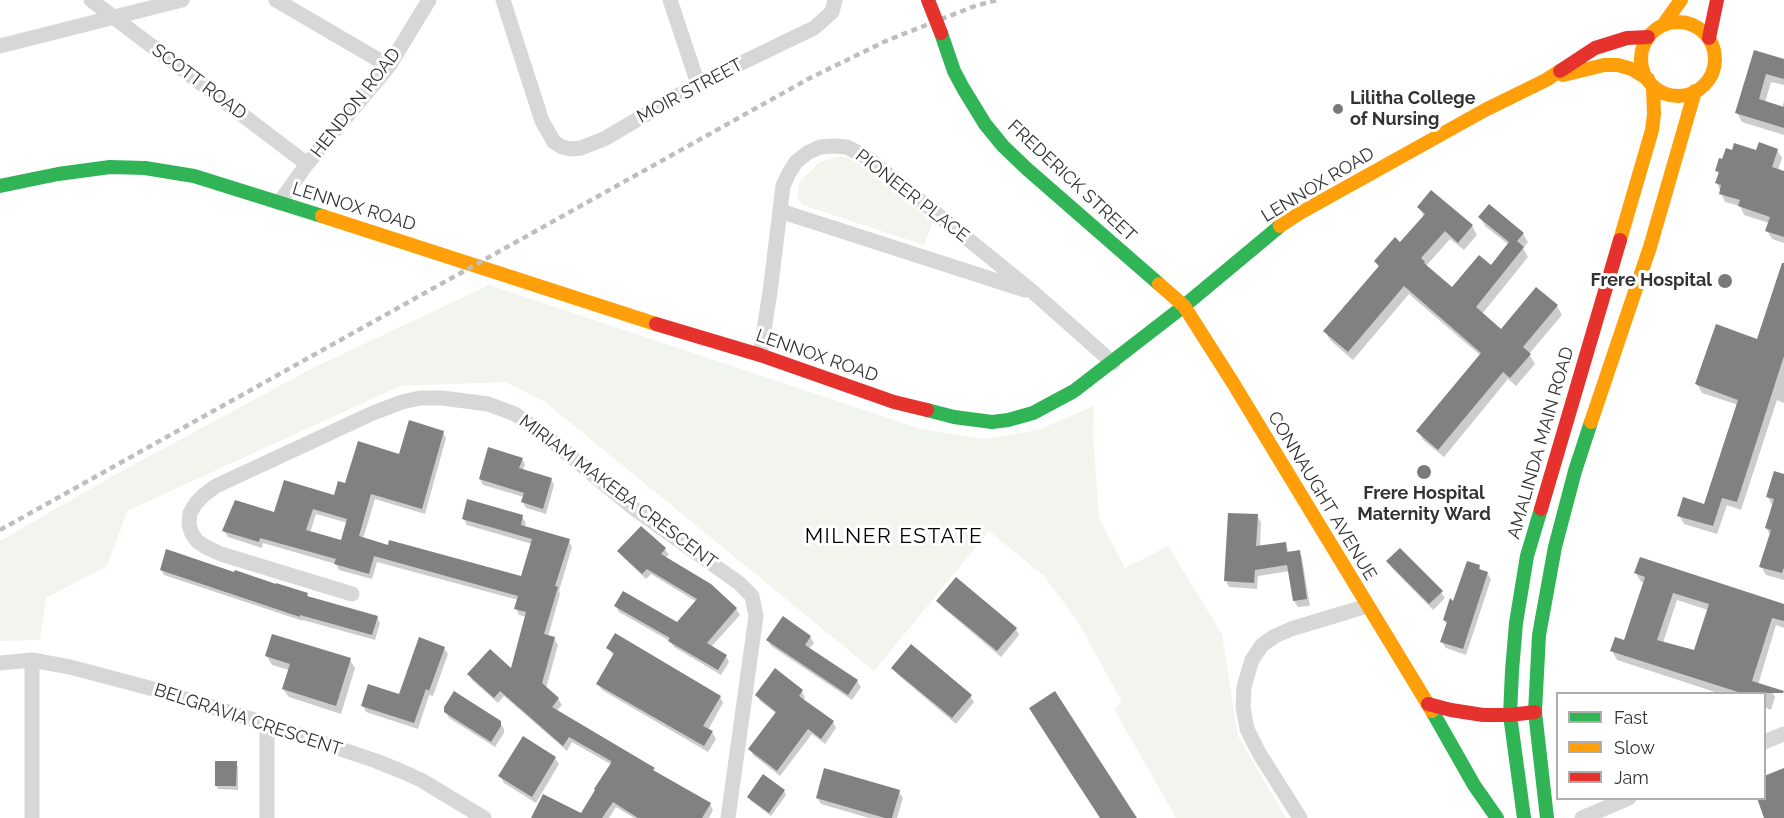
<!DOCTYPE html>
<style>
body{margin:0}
#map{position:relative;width:1784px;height:818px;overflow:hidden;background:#fff;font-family:Raleway,sans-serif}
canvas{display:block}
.legend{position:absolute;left:1556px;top:692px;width:210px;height:108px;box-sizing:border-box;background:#fff;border:2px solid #adadad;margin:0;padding:8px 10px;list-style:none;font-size:18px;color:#333}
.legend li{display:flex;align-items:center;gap:12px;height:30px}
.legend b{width:30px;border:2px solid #adadad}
</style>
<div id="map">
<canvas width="1784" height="818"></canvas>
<ul class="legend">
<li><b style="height:8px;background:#30b455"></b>Fast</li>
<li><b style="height:8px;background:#ff9f0a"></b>Slow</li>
<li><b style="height:8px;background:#e5322d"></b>Jam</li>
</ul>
</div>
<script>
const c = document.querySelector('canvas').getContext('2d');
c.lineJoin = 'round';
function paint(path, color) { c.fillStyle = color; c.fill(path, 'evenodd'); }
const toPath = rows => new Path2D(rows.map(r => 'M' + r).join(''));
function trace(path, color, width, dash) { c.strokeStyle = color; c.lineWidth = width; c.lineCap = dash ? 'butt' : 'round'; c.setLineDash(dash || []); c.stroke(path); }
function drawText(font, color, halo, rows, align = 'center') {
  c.font = font + ' Raleway,sans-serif'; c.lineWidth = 6; c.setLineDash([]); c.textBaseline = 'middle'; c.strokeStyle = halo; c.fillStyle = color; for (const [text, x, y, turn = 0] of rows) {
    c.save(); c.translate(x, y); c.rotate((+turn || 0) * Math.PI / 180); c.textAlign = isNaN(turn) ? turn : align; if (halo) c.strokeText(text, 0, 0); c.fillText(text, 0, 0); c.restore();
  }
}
paint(toPath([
 [840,156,851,158,933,222,924,245,803,205,797,197,800,181,820,162],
 [489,285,921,429,983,439,1038,430,1094,406,1093,433,1099,518,1125,568,1168,546,1222,634,1238,736,1286,818,1176,818,1114,709,1122,702,1077,620,1044,576,989,531,874,671,545,402,506,382,400,386,127,511,107,566,46,598,40,640,0,641,0,541,111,477,311,369]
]), '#f1f5ed');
paint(toPath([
 [1755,52,1784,61,1784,85,1771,82,1765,103,1782,108,1784,101,1784,135,1742,122,1737,113],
 [1777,150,1782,158,1778,170,1784,172,1784,243,1772,239,1767,231,1769,223,1744,215,1740,206,1725,202,1717,183,1719,175,1717,170,1757,151],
 [1419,207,1472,226,1477,235,1464,250,1450,239,1426,266,1453,289,1492,267,1509,245,1485,226,1480,217,1523,234,1528,242,1523,248,1528,257,1482,314,1501,331,1557,306,1562,315,1529,354,1535,364,1516,386,1508,379,1444,457,1423,440,1418,431,1481,356,1409,294,1353,360,1330,340,1325,331,1379,267,1376,262,1400,244,1424,217],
 [1784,261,1784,403,1777,400,1741,510,1727,505,1717,534,1684,524,1679,515,1705,506,1738,405,1702,393,1697,384,1758,341],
 [443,432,446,438,425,514,375,499,363,539,522,578,532,544,467,525,464,519,522,517,526,523,525,527,569,541,572,547,559,591,560,594,548,637,554,638,558,645,546,688,558,699,562,705,556,711,653,769,656,773,710,804,713,810,709,818,634,818,616,807,609,818,539,818,581,814,612,765,572,742,567,751,504,696,498,703,472,680,469,674,512,671,527,617,519,615,516,608,518,600,377,562,372,579,339,570,336,564,263,543,262,548,228,537,224,531,335,497,346,485],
 [316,514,348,523,342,542,310,533],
 [522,459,525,464,523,471,551,479,554,485,546,514,526,508,523,502,524,497,483,485,480,479],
 [1784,475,1784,580,1766,575,1761,566,1770,535,1766,528,1773,507,1768,497],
 [1257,516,1261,522,1260,547,1285,543,1289,553,1299,551,1302,558,1310,606,1298,607,1294,601,1290,571,1258,576,1257,589,1229,587,1226,581],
 [665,549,669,555,665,558,736,609,740,615,711,647,726,656,729,662,721,675,674,647,670,641,619,612,616,606,678,624,697,602,651,574,646,579,623,557,619,551],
 [1388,561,1441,592,1445,598,1433,610,1392,568],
 [1479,566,1481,571,1487,573,1491,579,1466,655,1446,648,1442,642,1447,625,1444,620],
 [161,570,235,574,307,594,309,598,377,617,380,623,375,640,303,620,303,621,164,575],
 [1636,573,1784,605,1784,628,1776,625,1758,685,1770,688,1775,697,1771,710,1764,707,1764,694,1721,694,1617,660,1612,651,1625,642,1644,583,1641,582],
 [1677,600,1708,610,1695,652,1663,643],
 [938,601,1016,629,1019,635,1001,657,942,607],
 [810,637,814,643,809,649,857,681,861,687,852,700,771,646,768,640],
 [444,648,448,654,433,696,429,695,418,729,366,712,363,706,400,696],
 [608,648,720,697,723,703,708,730,712,732,716,739,708,752,602,690,598,684,614,656],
 [267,656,350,660,355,668,341,714,289,697,283,689,289,670,272,665],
 [893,668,970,696,974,702,956,724,897,674],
 [802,692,805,697,803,701,833,722,836,728,825,744,812,734,780,776,753,755,750,749,777,714,760,701,757,695],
 [445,711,500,723,504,729,504,733,495,747,449,718],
 [555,758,559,764,536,803,504,783,500,776],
 [236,763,238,767,238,790,218,789,216,785],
 [784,791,786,795,771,816,751,801,748,797],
 [899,792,903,798,897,818,869,818,821,804,817,797]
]), '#0003');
paint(toPath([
 [1754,50,1784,59,1784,79,1766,74,1759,99,1784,107,1784,128,1735,113],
 [1759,142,1778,149,1772,167,1784,171,1784,237,1765,231,1770,217,1738,206,1740,200,1719,194,1721,185,1715,183,1719,172,1715,171,1719,158,1722,159,1726,148,1732,150,1734,143,1756,150],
 [1431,190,1473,225,1458,243,1445,231,1421,258,1425,262,1424,263,1452,287,1479,255,1491,265,1509,242,1478,217,1489,204,1524,233,1517,241,1524,247,1476,307,1501,329,1536,287,1558,305,1523,347,1531,354,1510,378,1503,372,1438,450,1416,431,1481,353,1404,286,1348,352,1323,331,1379,266,1374,261,1395,237,1400,242,1425,214,1417,207],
 [1782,263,1784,263,1784,356,1737,502,1722,498,1713,526,1677,516,1683,497,1704,504,1738,400,1695,384,1716,324,1757,339],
 [409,420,444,431,422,509,371,494,359,536,388,545,389,540,521,576,532,539,462,519,467,499,523,515,521,525,570,539,555,586,558,587,544,634,555,637,542,683,559,698,552,707,655,768,653,770,711,803,702,818,638,818,613,802,602,818,531,818,543,794,581,813,595,790,594,789,611,763,611,761,569,737,563,746,500,691,494,698,467,674,490,649,511,668,526,612,514,609,518,596,374,556,369,574,334,564,336,559,260,538,259,542,222,531,235,500,274,512,284,480,334,495,338,481,345,483,358,441,399,454],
 [313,509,347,519,341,540,306,530],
 [488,447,523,458,519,468,552,478,543,509,521,502,524,493,479,479],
 [1774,471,1784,474,1784,567,1782,573,1759,567,1771,530,1765,528,1774,499,1766,497],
 [1228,513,1258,514,1256,546,1286,542,1287,552,1300,550,1307,599,1293,601,1287,565,1255,570,1254,583,1224,581],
 [641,526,666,548,661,554,711,584,737,608,707,643,727,655,718,670,668,641,670,638,614,606,623,591,677,622,697,599,647,569,642,574,617,551],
 [1400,548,1443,591,1429,604,1386,561],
 [166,549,234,572,235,570,276,584,276,583,308,593,307,596,378,616,372,635,300,615,300,617,160,570],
 [1640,557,1784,604,1784,621,1772,618,1752,681,1784,691,1783,693,1741,693,1610,651,1615,637,1624,640,1645,577,1634,573],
 [1673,593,1709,604,1694,650,1657,640],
 [1467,561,1480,565,1479,569,1488,572,1463,649,1440,642,1447,622,1443,620,1450,598,1453,601],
 [956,577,1017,628,997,651,936,601],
 [783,616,811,636,805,645,858,680,848,695,766,640],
 [615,633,721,696,703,726,713,731,704,746,596,684,614,653,606,648],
 [272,634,351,658,336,706,282,689,290,664,265,656],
 [419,637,445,647,429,691,426,689,414,723,361,706,368,684,399,694],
 [911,644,972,695,952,718,891,668],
 [775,668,803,690,799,696,834,721,821,739,808,729,777,771,748,749,776,712,755,695],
 [454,691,501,721,501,726,491,742,444,712,444,707],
 [1055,691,1104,767,1137,818,1100,818,1072,775,1029,708],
 [523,736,556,757,532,797,498,776],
 [215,761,237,761,236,786,215,786],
 [824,768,900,790,892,818,885,818,816,798],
 [1784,768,1784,818,1764,818,1757,798,1764,798,1764,776],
 [763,774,785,790,769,813,747,797]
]), '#818181');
trace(toPath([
 [91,0,307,164],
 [276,0,389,66],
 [503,0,542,121,554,142,562,147,571,149,581,148,604,139,698,84,814,28,832,12,835,0],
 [670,0,698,84],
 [0,46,182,0],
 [279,203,307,164,389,66,429,0],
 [780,211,1025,290],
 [760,355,770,292,783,186,789,173,796,162,807,153,820,147,833,146,847,147,868,158,1033,292,1113,363],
 [352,594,221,554,208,548,198,542,192,534,189,525,190,513,196,503,205,494,216,486,373,413,402,402,420,398,442,398,488,404,515,414,546,436,636,510,739,583,752,596,756,616,728,818],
 [32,660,32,818],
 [0,663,32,660,70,667,157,690,267,724,376,761,401,771,421,780,484,818],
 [1764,742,1784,734],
 [267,818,267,724],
 [1300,818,1259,753,1247,729,1243,707,1244,687,1248,673,1252,660,1262,645,1275,636,1291,629,1367,606],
 [1582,818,1629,798]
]), '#d7d7d7', 15);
trace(toPath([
 [941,33,954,71,963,88,985,124,1003,146,1027,169,1159,284],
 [0,186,58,174,110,167,145,168,194,176,322,216],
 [927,410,954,417,992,422,1008,420,1033,413,1074,391,1184,306,1280,226],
 [1432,711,1474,785,1497,818],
 [1524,818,1510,715,1512,671,1516,623,1527,556,1541,509],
 [1547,818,1535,712,1539,635,1555,547,1575,471,1591,422]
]), '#30b455', 14);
trace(toPath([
 '1641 59a37 37 0 1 1 74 0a37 37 0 1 1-74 0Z',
 [1663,25,1681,0],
 [1563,75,1604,65,1618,65,1632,69,1648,79],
 [322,216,656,324],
 [1280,226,1300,213,1485,110,1546,80,1560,71],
 [1620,240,1652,130,1654,114,1653,86],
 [1159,284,1184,306,1233,383,1432,711],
 [1591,422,1650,247,1695,91]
]), '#ff9f0a', 14);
trace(toPath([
 [1709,38,1717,0],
 [1560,71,1595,48,1627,38,1648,37],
 [656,324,760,355,894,402,927,410],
 [1541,509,1620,240],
 [1428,704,1451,710,1483,715,1510,715,1535,712]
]), '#e5322d', 14);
trace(toPath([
 [0,530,810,78,888,40,975,6,997,0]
]), '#bebebe', 4.5, [6, 4.5]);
trace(toPath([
 [928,0,941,33]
]), '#e5322d', 14);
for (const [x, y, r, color] of [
 [1338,109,6,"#7a7a7a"],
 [1725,281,8,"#7a7a7a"],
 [1424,472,8,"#7a7a7a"]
]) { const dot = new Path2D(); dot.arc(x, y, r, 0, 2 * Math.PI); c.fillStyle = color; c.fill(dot); trace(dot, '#fff', 2); }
drawText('18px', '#333', '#fff', [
 ["SCOTT ROAD",199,82,37],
 ["MOIR STREET",690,91,-28],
 ["HENDON ROAD",356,103,-52],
 ["FREDERICK STREET",1072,181,43],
 ["LENNOX ROAD",1318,185,-31],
 ["PIONEER PLACE",912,196,38],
 ["LENNOX ROAD",354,207,17],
 ["LENNOX ROAD",817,356,19],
 ["AMALINDA MAIN ROAD",1541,443,-74],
 ["MIRIAM MAKEBA CRESCENT",618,492,37],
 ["CONNAUGHT AVENUE",1322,496,59],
 ["BELGRAVIA CRESCENT",248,720,18]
]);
drawText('bold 18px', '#333', '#fff', [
 ["Lilitha College",1350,99],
 ["of Nursing",1350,120],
 ["Frere Hospital",1712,281,"right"],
 ["Frere Hospital",1424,494,"center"],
 ["Maternity Ward",1424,515,"center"]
], 'left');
c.letterSpacing = '1.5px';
drawText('21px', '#000', '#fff', [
 ["MILNER ESTATE",894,537]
]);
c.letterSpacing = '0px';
</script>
